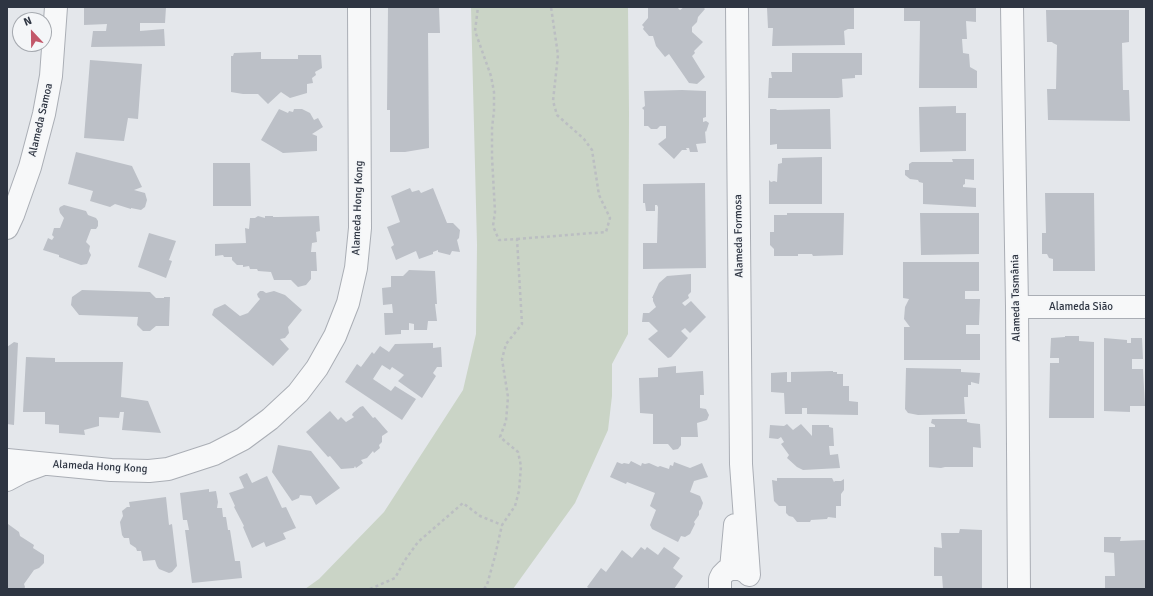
<!DOCTYPE html>
<meta charset="utf-8">
<style>
body{margin:0}
#map{position:relative;width:1153px;height:596px;overflow:hidden;background:#e4e7eb;font-family:Signika,sans-serif}
canvas{display:block}
.frame{position:absolute;inset:0;border:8px solid #2e3542;pointer-events:none}
.north{position:absolute;left:12px;top:12px;width:40px;height:40px;box-sizing:border-box;background:#f4f6f8;border:1px solid #a5a9af;border-radius:50%;rotate:338deg;font-size:11px;font-weight:700;line-height:16px;text-align:center;color:#2e3542}
.north::after{content:'';display:block;margin:auto;width:14px;height:18px;background:#c25769;clip-path:polygon(50% 0,100% 100%,50% 72%,0 100%)}
</style>
<div id="map">
<canvas width="1153" height="596"></canvas>
<div class="frame"></div>
<div class="north">N</div>
</div>
<script>
const c = document.querySelector('canvas').getContext('2d');
c.lineJoin = 'round';
function paint(path, color) { c.fillStyle = color; c.fill(path, 'evenodd'); }
const toPath = rows => new Path2D(rows.map(r => 'M' + r).join(''));
function trace(path, color, width, dash) { c.strokeStyle = color; c.lineWidth = width; c.lineCap = dash ? 'butt' : 'round'; c.setLineDash(dash || []); c.stroke(path); }
function drawText(font, color, halo, rows, align = 'center') {
  c.font = font + ' Signika,sans-serif'; c.lineWidth = 3; c.setLineDash([]); c.textBaseline = 'middle'; c.strokeStyle = halo; c.fillStyle = color; for (const [text, x, y, turn = 0] of rows) {
    c.save(); c.translate(x, y); c.rotate((+turn || 0) * Math.PI / 180); c.textAlign = isNaN(turn) ? turn : align; if (halo) c.strokeText(text, 0, 0); c.fillText(text, 0, 0); c.restore();
  }
}
paint(toPath([
 [471,7,628,7,629,113,628,334,612,364,612,396,608,430,575,503,513,589,305,589,319,579,384,512,463,390,476,334,477,245]
]), '#cad4c6');
paint(toPath([
 [84,7,166,7,165,23,140,23,140,31,164,29,165,46,91,47,93,31,106,31,107,24,84,25],
 [388,7,439,7,440,33,428,33,429,148,405,152,390,152,390,110,387,110],
 [648,7,677,7,680,10,684,7,703,7,705,9,698,17,697,22,692,27,692,32,703,42,694,51,695,53,692,56,705,77,697,84,689,83,669,54,665,57,656,46,653,36,649,36,643,29,644,27,642,25,648,18],
 [772,7,854,7,854,29,848,29,844,31,845,45,772,46,773,28,768,28,767,8,772,8],
 [904,7,976,7,976,22,966,21,967,39,962,39,963,53,969,54,970,67,977,71,977,88,919,88,920,21,904,21],
 [1046,10,1129,10,1129,42,1122,43,1123,90,1129,90,1130,121,1048,120,1047,89,1056,89,1057,45,1053,43,1052,42,1047,42],
 [261,52,261,59,298,59,298,55,321,55,322,68,315,72,316,75,312,78,313,83,307,84,307,93,290,98,281,92,268,104,258,94,243,94,231,92,231,56,233,56,234,53],
 [792,53,862,53,862,75,855,75,855,78,842,79,843,97,838,98,768,98,769,78,772,78,771,72,792,72],
 [90,60,142,64,138,119,128,118,124,141,84,138],
 [682,90,706,91,706,117,703,118,703,122,706,121,709,123,706,132,705,131,706,143,696,144,698,152,690,152,689,148,686,148,687,150,682,150,674,159,658,144,666,138,666,126,660,126,657,129,651,129,648,126,644,126,644,110,642,108,645,106,644,91],
 [956,106,956,113,966,113,966,151,920,152,919,107],
 [279,109,288,113,289,111,293,112,294,109,302,109,310,113,314,120,318,118,323,127,312,134,317,136,317,151,283,153,261,140],
 [770,109,776,109,777,110,830,109,831,149,777,149,777,144,770,145],
 [76,152,132,166,142,187,134,190,145,193,147,200,145,207,141,210,131,208,131,209,115,204,110,207,90,201,93,191,68,184],
 [822,157,822,204,769,204,769,180,771,182,774,181,777,182,778,164,782,163,782,158],
 [952,159,974,159,974,180,965,179,965,184,963,185,963,187,976,188,976,207,923,204,923,183,919,182,918,180,910,179,905,175,905,170,909,170,909,164,912,162,953,162],
 [213,163,250,163,251,206,213,206],
 [705,183,706,268,643,269,643,243,657,243,658,207,657,205,655,205,655,211,646,211,645,203,643,203,643,184],
 [410,188,412,192,419,190,421,193,433,188,447,223,453,223,460,230,459,238,457,240,460,252,452,251,450,255,438,252,438,250,433,252,433,254,419,259,416,251,396,260,391,247,394,245,387,227,400,222,391,196],
 [1045,193,1094,193,1095,271,1053,271,1053,259,1049,258,1047,254,1042,254,1042,233,1046,233],
 [64,205,86,211,88,215,96,218,98,221,98,226,96,229,91,229,86,242,90,246,89,251,91,255,87,264,81,265,59,257,59,255,43,250,48,238,52,240,54,237,52,235,54,228,60,228,64,218,60,213,59,209,60,207],
 [787,213,844,213,843,255,813,256,812,254,798,254,798,256,774,256,774,249,770,245,770,232,774,232,774,215,787,215],
 [920,213,979,213,979,254,921,255],
 [258,216,265,218,265,216,273,216,273,217,278,217,319,216,320,231,316,232,317,242,312,243,311,252,316,252,317,271,311,271,311,279,306,285,298,287,291,280,274,280,271,272,258,271,257,269,250,269,249,266,243,267,243,265,237,265,232,260,232,257,224,257,223,255,215,256,215,244,246,243,245,228,249,229,250,218,255,218],
 [149,233,176,241,169,260,172,261,166,278,138,267],
 [903,262,979,262,979,291,965,291,965,299,980,299,979,325,966,325,966,334,980,334,980,360,904,360,904,327,910,327,904,319,905,307,909,299,903,298],
 [409,270,435,271,437,304,435,304,437,321,428,321,427,330,414,330,414,324,409,323,409,330,401,330,401,334,385,335,384,313,393,313,392,304,383,305,382,288,391,287,391,276,403,276],
 [691,274,691,292,688,295,689,298,682,303,685,306,691,301,706,317,690,333,685,328,681,331,688,338,671,357,668,358,648,339,658,331,649,322,642,322,643,313,649,313,656,307,653,301,653,298,652,298,659,283,667,276],
 [82,290,150,292,156,298,164,298,164,297,170,297,169,326,156,326,150,331,143,331,137,325,138,317,79,315,71,305,72,297],
 [260,291,263,291,266,293,274,291,285,295,302,310,288,327,289,333,285,338,280,339,289,349,273,366,212,315,214,309,225,304,240,316,248,313,260,299,258,297,257,294],
 [1065,336,1079,336,1079,341,1094,342,1094,418,1049,418,1050,363,1059,363,1059,358,1050,358,1051,338,1065,337],
 [1104,338,1127,340,1127,343,1131,343,1131,338,1142,338,1143,359,1132,359,1132,369,1143,369,1145,406,1130,406,1130,412,1104,411],
 [14,342,18,343,14,425,7,424,7,347],
 [433,343,433,348,441,347,442,367,437,367,433,373,436,376,422,398,398,381,404,375,392,367,390,370,382,365,373,379,391,391,395,386,416,399,402,420,345,382,357,364,361,367,372,352,374,354,380,346,389,352,395,344],
 [26,357,55,358,55,362,123,362,121,397,148,401,161,433,122,430,124,412,120,412,119,418,99,417,99,426,84,430,85,435,59,433,59,425,45,424,45,412,23,412],
 [676,366,676,373,703,371,704,395,700,395,700,408,706,409,709,415,707,420,697,423,698,437,681,437,681,445,678,449,673,450,668,444,653,444,653,414,640,413,639,378,658,377,658,368],
 [906,368,961,369,961,372,980,373,979,384,971,382,971,385,968,385,968,397,964,397,965,414,918,415,908,413,905,409],
 [833,371,833,372,837,372,837,374,843,374,843,386,849,386,849,401,858,402,858,415,807,414,807,408,802,408,802,414,785,414,784,393,771,392,771,373,787,372,787,382,791,382,791,372],
 [363,406,373,418,375,417,388,432,382,436,382,442,379,445,380,448,374,453,373,451,367,458,361,460,363,463,356,468,355,466,354,468,341,469,330,456,328,457,306,432,330,411,338,420,341,417,346,422,354,417,352,415,353,413,360,407],
 [932,419,967,419,967,422,971,423,980,424,981,448,973,447,973,467,945,467,941,468,929,467,929,427,935,427,935,425,931,423],
 [787,424,793,430,801,424,812,436,812,425,829,425,829,427,833,428,834,446,829,446,830,455,838,454,840,468,803,470,797,467,787,458,789,455,781,444,784,442,781,437,778,439,769,438,770,425,784,426],
 [278,445,311,451,340,488,316,505,311,496,300,495,299,498,292,501,272,472],
 [631,461,641,466,642,463,645,464,649,463,658,467,660,466,669,469,670,465,673,466,674,462,690,468,702,463,708,477,694,481,690,492,700,496,703,503,701,509,699,511,699,515,694,522,695,524,690,534,685,537,681,536,678,542,652,529,650,525,656,510,650,506,655,493,627,482,626,484,610,477,617,462,622,464,624,463,629,464],
 [247,473,252,483,267,476,282,508,286,507,296,528,283,533,286,539,266,547,264,542,252,548,243,527,244,526,234,507,235,506,229,493,244,488,239,477],
 [777,478,832,478,834,482,835,481,841,481,844,479,844,490,841,494,841,506,836,506,836,518,828,517,827,519,811,520,810,522,797,522,793,517,789,516,786,513,786,506,779,506,774,501,772,480,777,481],
 [209,489,209,492,216,491,218,502,217,508,222,508,223,517,226,517,228,530,230,530,235,561,240,561,242,578,192,583,185,530,189,530,187,520,183,520,180,493],
 [166,497,169,525,172,524,177,566,172,572,169,573,159,569,157,566,155,560,143,561,141,551,137,551,136,548,130,544,129,538,124,538,122,535,120,522,123,516,122,511,127,507,130,507,129,502],
 [8,524,19,532,20,536,34,545,33,548,44,555,44,563,39,568,34,570,24,584,25,587,24,589,7,589],
 [960,529,982,530,982,589,943,589,942,576,934,576,934,547,942,548,941,533,959,533],
 [1104,537,1121,537,1120,541,1146,540,1146,589,1105,589,1105,576,1115,576,1114,553,1104,552],
 [641,547,645,550,647,547,658,555,664,547,680,558,673,568,683,576,674,589,590,589,587,587,601,568,606,572,622,550,632,558]
]), '#bcc0c7');
const minor = toPath([
 [737,7,741,464,749,575],
 [1012,7,1017,307,1019,589],
 [7,228,13,215,30,167,44,114,51,76,56,7],
 [1017,307,1146,307],
 [7,460,111,470,149,471,168,469,214,454,243,439,270,419,298,393,317,368,335,336,348,303,356,268,360,228,359,7],
 [7,480,22,472,41,465],
 [731,569,735,525],
 [720,589,720,579,722,575,726,571,731,569,741,569,744,571]
]);
trace(minor, '#aaaeb5', 24);
trace(toPath([
 [517,239,606,232,610,218,599,195,592,150,584,139,557,115,553,101,558,55,551,7],
 [370,589,395,578,405,560,418,542,463,503,480,516,502,525,515,506,519,491,521,466,518,452,500,437,506,421,508,397,502,359,506,344,522,324,517,239,499,240,493,226,495,212,492,157,492,128,494,111,494,92,491,76,475,31,478,7],
 [484,589,487,585,495,556,502,525]
]), '#bbbec2', 2.5, [3, 3]);
trace(minor, '#f7f8f9', 22);
drawText('11px', '#2e3542', '#f4f6f8', [
 ["Alameda Samoa",41,120,-77],
 ["Alameda Hong Kong",358,208,-88],
 ["Alameda Formosa",739,236,-91],
 ["Alameda Tasmânia",1016,298,-91],
 ["Alameda Sião",1081,307],
 ["Alameda Hong Kong",100,467,3]
]);
</script>
